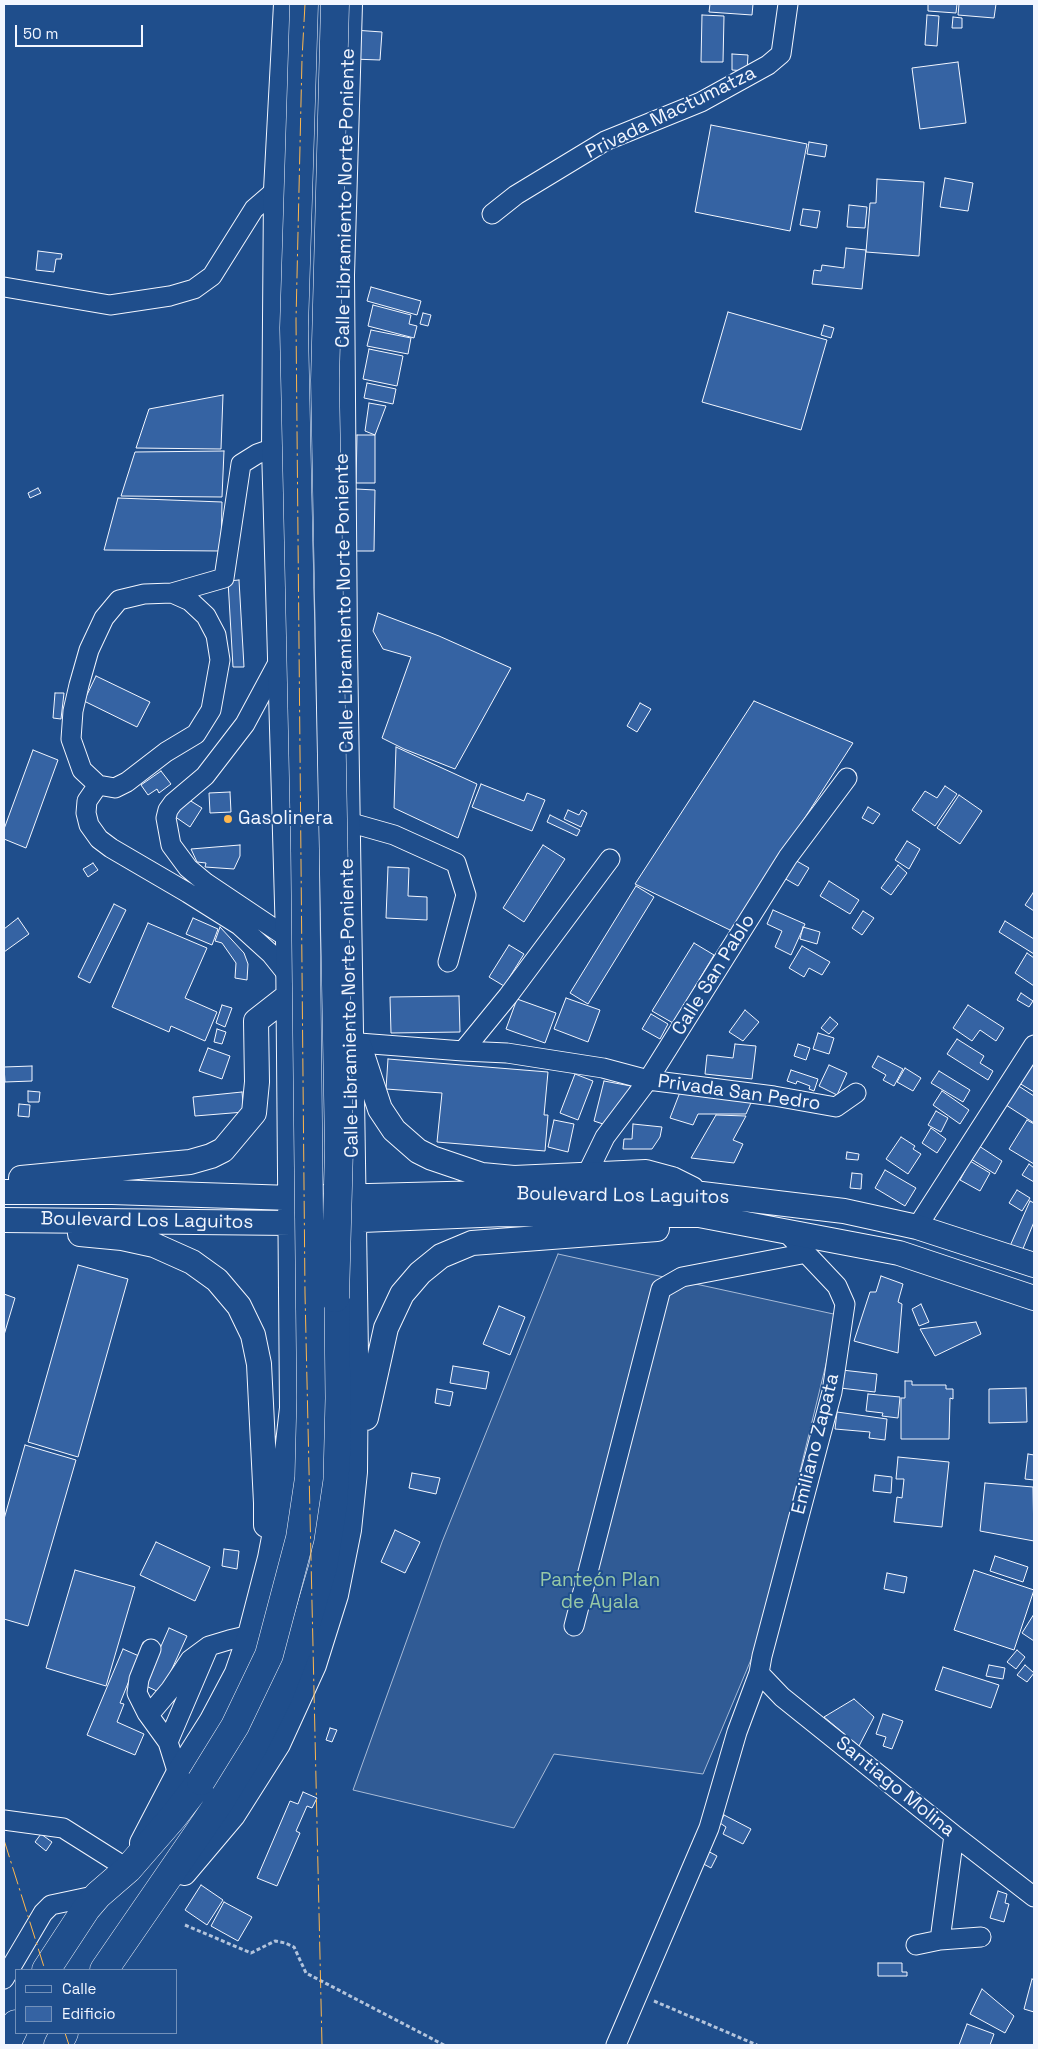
<!DOCTYPE html>
<meta charset="utf-8">
<style>
body{margin:0}
#map{position:relative;width:1038px;height:2049px;overflow:hidden;background:#1f4e8c;font-family:"Space Grotesk",sans-serif}
canvas{display:block}
.frame{position:absolute;inset:0;border:5px solid #f2f6ff;pointer-events:none}
.legend{position:absolute;left:15px;top:1969px;width:162px;height:65px;box-sizing:border-box;background:#1f4e8c;border:1px solid #7391ba;margin:0;padding:6px 9px;list-style:none;font-size:15px;color:#f2f6ff}
.legend li{display:flex;align-items:center;gap:10px;height:25px}
.legend b{width:25px;border:1px solid #7391ba}
.scale{position:absolute;left:15px;top:25px;width:128px;height:22px;box-sizing:border-box;border:2px solid #f2f6ff;border-top:0;padding-left:6px;font-size:15px;line-height:18px;white-space:nowrap;color:#f2f6ff;-webkit-text-stroke:4px #1f4e8c;paint-order:stroke}
</style>
<div id="map">
<canvas width="1038" height="2049"></canvas>
<div class="frame"></div>
<ul class="legend">
<li><b style="height:6px;background:#1f4e8c"></b>Calle</li>
<li><b style="height:14px;background:#3563a3"></b>Edificio</li>
</ul>
<div class="scale">50 m</div>
</div>
<script>
const c = document.querySelector('canvas').getContext('2d');
c.lineJoin = 'round';
function paint(path, color) { c.fillStyle = color; c.fill(path, 'evenodd'); }
const toPath = rows => new Path2D(rows.map(r => 'M' + r).join(''));
function trace(path, color, width, dash) { c.strokeStyle = color; c.lineWidth = width; c.lineCap = dash ? 'butt' : 'round'; c.setLineDash(dash || []); c.stroke(path); }
function drawText(font, color, halo, rows, align = 'center') {
  c.font = font + ' "Space Grotesk",sans-serif'; c.lineWidth = 4; c.setLineDash([]); c.textBaseline = 'middle'; c.strokeStyle = halo; c.fillStyle = color; for (const [text, x, y, turn = 0] of rows) {
    c.save(); c.translate(x, y); c.rotate((+turn || 0) * Math.PI / 180); c.textAlign = isNaN(turn) ? turn : align; if (halo) c.strokeText(text, 0, 0); c.fillText(text, 0, 0); c.restore();
  }
}
const built = toPath([
 [558,1254,838,1315,758,1643,703,1774,554,1754,514,1828,353,1790,442,1542,558,1254]
]);
paint(built, '#305b95');
trace(built, '#a8bbd7', 1);
const building = toPath([
 [710,4,753,4,752,15,709,12,710,4],
 [928,4,957,4,956,13,928,11,928,4],
 [959,4,996,4,994,18,958,15,959,4],
 [702,15,724,16,723,62,701,62,702,15],
 [927,15,939,16,937,46,925,45,927,15],
 [953,17,962,18,962,28,952,28,953,17],
 [354,30,382,32,380,60,352,59,354,30],
 [732,54,748,55,747,71,732,70,732,54],
 [958,62,966,123,920,129,912,68,958,62],
 [711,125,807,144,790,231,695,212,711,125],
 [809,142,827,145,825,157,807,154,809,142],
 [945,178,973,183,968,211,940,207,945,178],
 [877,179,924,182,919,256,866,252,870,203,876,203,877,179],
 [849,205,867,207,865,228,847,227,849,205],
 [803,209,820,211,817,228,800,225,803,209],
 [846,248,866,250,862,289,812,284,814,270,821,271,822,265,844,268,846,248],
 [38,251,62,254,61,259,56,259,54,272,36,270,38,251],
 [371,287,421,301,417,315,367,301,371,287],
 [373,305,411,315,409,324,417,326,414,338,368,326,373,305],
 [728,312,827,340,801,430,702,402,728,312],
 [423,313,431,315,428,326,420,324,423,313],
 [824,325,834,328,831,338,821,335,824,325],
 [371,330,411,338,408,354,367,346,371,330],
 [369,349,403,356,397,386,363,379,369,349],
 [367,383,396,389,393,404,364,398,367,383],
 [223,395,221,449,136,448,149,409,223,395],
 [369,403,386,406,375,435,365,431,369,403],
 [357,435,375,435,375,483,356,483,357,435],
 [224,451,222,497,121,496,135,452,224,451],
 [38,488,41,493,30,498,28,493,38,488],
 [356,489,375,490,374,551,354,551,356,489],
 [118,498,222,502,221,551,104,550,118,498],
 [239,580,244,667,233,667,228,581,239,580],
 [378,613,439,636,511,668,455,769,404,749,382,738,411,657,383,649,373,631,378,613],
 [96,676,150,702,137,727,84,701,96,676],
 [55,693,64,693,61,719,53,718,55,693],
 [754,701,853,743,732,931,635,884,754,701],
 [640,703,651,709,637,732,627,726,640,703],
 [396,747,477,784,458,838,394,808,396,747],
 [33,750,58,760,26,848,4,839,4,829,33,750],
 [161,771,171,784,159,793,157,789,148,795,141,785,161,771],
 [481,784,524,801,527,793,545,800,532,831,472,807,481,784],
 [945,786,957,794,935,826,912,810,925,791,937,798,945,786],
 [230,792,231,812,210,813,209,793,230,792],
 [959,795,982,811,960,844,937,828,959,795],
 [186,798,202,808,190,827,174,816,186,798],
 [868,807,880,814,873,824,862,818,868,807],
 [568,810,579,815,582,810,587,813,581,827,564,819,568,810],
 [550,815,580,830,577,836,547,822,550,815],
 [907,841,920,849,909,869,895,860,907,841],
 [240,845,240,856,234,869,205,867,206,863,197,862,191,849,240,845],
 [543,845,565,859,524,922,503,908,543,845],
 [793,859,809,868,798,886,782,877,793,859],
 [93,863,98,870,88,877,83,869,93,863],
 [898,865,907,873,891,895,881,888,898,865],
 [388,867,409,868,408,896,427,897,427,920,386,918,388,867],
 [829,881,859,900,850,914,820,896,829,881],
 [636,886,654,897,588,1004,570,993,636,886],
 [1033,893,1034,894,1034,911,1025,905,1033,893],
 [114,904,126,910,90,983,78,977,114,904],
 [773,910,805,924,791,955,775,947,782,931,767,924,773,910],
 [863,911,874,918,862,935,852,928,863,911],
 [18,918,29,934,4,952,4,929,18,918],
 [193,918,218,929,212,945,186,934,193,918],
 [1005,921,1034,939,1034,954,999,932,1005,921],
 [148,923,207,948,185,998,217,1012,205,1041,171,1026,169,1032,112,1007,148,923],
 [220,927,244,953,248,964,247,980,235,978,236,963,222,943,215,941,220,927],
 [803,927,820,932,817,944,800,939,803,927],
 [694,943,714,955,673,1023,652,1011,694,943],
 [509,945,524,954,504,986,489,977,509,945],
 [802,946,830,962,822,975,809,968,804,977,789,968,802,946],
 [1027,953,1034,958,1034,986,1015,973,1027,953],
 [1021,993,1033,1001,1029,1007,1017,1000,1021,993],
 [459,996,460,1032,391,1033,390,997,459,996],
 [566,998,600,1010,588,1042,554,1029,566,998],
 [517,999,556,1013,545,1043,506,1029,517,999],
 [222,1005,232,1008,225,1027,216,1023,222,1005],
 [968,1005,1004,1028,996,1041,980,1030,972,1041,953,1028,968,1005],
 [745,1010,759,1022,743,1041,729,1032,745,1010],
 [651,1014,668,1024,660,1039,642,1029,651,1014],
 [830,1017,838,1024,829,1034,821,1028,830,1017],
 [217,1029,226,1032,222,1044,214,1042,217,1029],
 [818,1033,834,1038,829,1054,813,1049,818,1033],
 [957,1039,984,1056,980,1063,993,1071,988,1080,947,1054,957,1039],
 [735,1044,756,1046,752,1079,705,1074,707,1055,733,1058,735,1044],
 [798,1044,810,1048,806,1060,794,1056,798,1044],
 [208,1048,230,1056,222,1079,199,1071,208,1048],
 [878,1056,903,1069,894,1086,883,1080,886,1075,872,1067,878,1056],
 [388,1059,548,1072,544,1115,548,1115,545,1151,437,1142,442,1093,386,1089,388,1059],
 [1034,1059,1034,1092,1019,1083,1034,1059],
 [829,1065,847,1073,837,1095,819,1086,829,1065],
 [32,1066,32,1081,5,1082,4,1067,32,1066],
 [905,1068,921,1078,913,1091,897,1082,905,1068],
 [791,1070,818,1079,814,1091,809,1089,810,1086,797,1081,796,1084,787,1081,791,1070],
 [939,1071,970,1090,963,1102,931,1083,939,1071],
 [575,1074,593,1081,578,1120,560,1113,575,1074],
 [604,1081,631,1086,609,1126,594,1121,604,1081],
 [1017,1085,1034,1096,1034,1123,1006,1105,1017,1085],
 [682,1087,754,1096,746,1114,698,1114,693,1125,670,1118,682,1087],
 [28,1091,40,1092,39,1102,28,1102,28,1091],
 [942,1091,969,1110,960,1124,933,1105,942,1091],
 [242,1092,244,1112,195,1116,193,1097,242,1092],
 [19,1104,30,1105,29,1117,18,1116,19,1104],
 [936,1111,948,1118,941,1132,928,1125,936,1111],
 [716,1115,746,1116,733,1140,743,1144,734,1163,691,1158,716,1115],
 [554,1120,574,1124,568,1152,548,1147,554,1120],
 [1027,1120,1034,1124,1034,1164,1009,1149,1027,1120],
 [633,1124,662,1127,660,1137,652,1149,623,1149,624,1139,632,1139,633,1124],
 [931,1128,946,1139,937,1153,922,1143,931,1128],
 [901,1137,915,1146,913,1149,921,1154,908,1174,886,1159,901,1137],
 [979,1146,1002,1161,995,1174,971,1159,979,1146],
 [847,1152,859,1154,858,1160,846,1159,847,1152],
 [970,1161,990,1173,980,1191,960,1180,970,1161],
 [1029,1164,1034,1168,1034,1182,1022,1175,1029,1164],
 [885,1170,916,1188,905,1206,875,1188,885,1170],
 [852,1173,862,1174,861,1189,850,1188,852,1173],
 [1017,1190,1030,1198,1022,1211,1009,1203,1017,1190],
 [1030,1201,1034,1203,1034,1222,1022,1251,1010,1246,1030,1201],
 [78,1265,128,1279,78,1457,28,1442,78,1265],
 [881,1276,903,1284,898,1302,902,1304,898,1353,854,1341,870,1292,876,1292,881,1276],
 [4,1294,15,1298,4,1335,4,1294],
 [921,1304,929,1322,919,1326,912,1309,921,1304],
 [499,1306,525,1317,510,1355,483,1344,499,1306],
 [976,1322,981,1334,935,1356,920,1329,976,1322],
 [453,1366,489,1372,486,1389,450,1383,453,1366],
 [842,1370,877,1374,875,1392,840,1388,842,1370],
 [905,1381,912,1381,912,1385,946,1385,946,1389,953,1389,953,1399,950,1398,949,1439,901,1439,901,1398,905,1398,905,1381],
 [1026,1388,1027,1422,989,1423,989,1389,1026,1388],
 [437,1389,453,1392,450,1406,435,1403,437,1389],
 [868,1394,900,1397,898,1418,882,1416,883,1413,866,1411,868,1394],
 [837,1412,887,1419,885,1440,869,1438,870,1432,835,1429,837,1412],
 [25,1445,76,1460,28,1626,4,1619,4,1519,25,1445],
 [1028,1454,1034,1455,1034,1480,1025,1479,1028,1454],
 [898,1457,949,1462,942,1527,894,1522,897,1497,902,1498,904,1479,896,1479,898,1457],
 [412,1473,440,1478,436,1494,409,1488,412,1473],
 [875,1475,892,1477,891,1493,873,1491,875,1475],
 [985,1483,1033,1487,1034,1541,980,1531,985,1483],
 [395,1530,420,1542,405,1573,381,1562,395,1530],
 [156,1542,210,1567,195,1601,140,1575,156,1542],
 [224,1549,239,1551,237,1569,222,1566,224,1549],
 [995,1556,1028,1567,1023,1582,990,1571,995,1556],
 [75,1570,135,1587,106,1686,46,1668,75,1570],
 [974,1570,1034,1590,1014,1650,954,1630,974,1570],
 [887,1573,907,1577,904,1593,884,1589,887,1573],
 [1034,1614,1034,1641,1022,1633,1034,1614],
 [169,1628,187,1636,161,1693,144,1685,169,1628],
 [123,1649,139,1656,120,1703,124,1704,117,1722,144,1734,135,1755,87,1735,123,1649],
 [1017,1650,1025,1657,1016,1669,1007,1662,1017,1650],
 [989,1665,1005,1668,1003,1679,986,1676,989,1665],
 [1025,1665,1034,1673,1027,1682,1017,1675,1025,1665],
 [943,1667,999,1685,991,1708,935,1690,943,1667],
 [854,1699,874,1717,859,1746,824,1717,854,1699],
 [883,1714,903,1721,892,1749,883,1746,886,1737,876,1734,883,1714],
 [330,1728,337,1730,332,1742,326,1740,330,1728],
 [303,1792,317,1798,312,1808,307,1806,296,1831,300,1833,277,1886,257,1878,290,1801,298,1804,303,1792],
 [724,1815,751,1829,743,1844,723,1834,726,1827,720,1823,724,1815],
 [41,1834,52,1842,46,1851,35,1842,41,1834],
 [704,1849,717,1856,711,1868,698,1861,704,1849],
 [201,1885,223,1900,207,1925,185,1910,201,1885],
 [998,1891,1007,1894,1005,1903,1009,1904,1004,1922,990,1918,998,1891],
 [224,1902,252,1917,238,1941,211,1926,224,1902],
 [878,1963,902,1963,902,1972,907,1972,907,1976,878,1976,878,1963],
 [1032,1979,1034,1980,1034,2012,1024,2009,1032,1979],
 [982,1989,1014,2016,1005,2033,970,2014,982,1989],
 [967,2024,994,2034,990,2045,959,2045,967,2024]
]);
paint(building, '#3563a3');
trace(building, '#f2f6ff', 1);
const minor = toPath([
 [492,214,516,195,605,141,701,102,768,65,781,54,788,4],
 [4,287,110,305,170,296,194,289,212,276,254,209,276,190],
 [172,593,190,601,206,616,216,635,220,660,211,710,196,734,166,752,127,782,115,788,98,785,82,770,71,739,73,711,79,685,89,650,104,618,119,600,144,594,172,593,224,578,241,464,257,454,274,448],
 [280,659,245,724,205,776,173,803,168,810,166,818,171,845,188,868,206,883,288,938],
 [98,785,87,801,86,813,89,825,99,839,111,848,188,893,239,925,271,954,287,974],
 [348,822,394,835,456,863,466,895,448,962],
 [359,1043,463,1051,507,1053,603,1068,648,1080,774,1096,836,1107,856,1093],
 [463,1051,508,996,610,859],
 [586,1176,605,1137,648,1080,788,857,847,778],
 [917,1227,1034,1045],
 [574,1626,661,1289,682,1277,807,1253],
 [151,1649,139,1679,137,1693,147,1713,168,1742,178,1774],
 [759,1673,782,1697,954,1835,1034,1897],
 [147,1713,153,1710,170,1690,190,1660,209,1646,229,1640,250,1635],
 [168,1742,209,1646],
 [4,1820,63,1828,128,1869],
 [940,1940,954,1835],
 [916,1945,940,1940,981,1937],
 [4,1979,43,1913,51,1905,98,1895],
 [616,2045,709,1828,737,1732,759,1673,762,1656,832,1392,845,1304,837,1286,786,1232]
]);
const major = toPath([
 [359,1045,380,1109,394,1130,418,1151,432,1158,482,1175,514,1178,646,1172,672,1179,692,1189],
 [21,1178,190,1162,211,1156,223,1150,254,1113,257,1082,256,1021,288,996],
 [4,1192,112,1192,291,1198,564,1191,702,1194,844,1211,917,1227,1034,1265],
 [4,1220,291,1223,504,1214,699,1215,899,1253,1034,1298],
 [80,1234,122,1238,154,1245,192,1262,217,1280,239,1306,253,1335,259,1364,266,1503,266,1525],
 [366,1418,386,1328,402,1294,420,1273,441,1256,472,1243,657,1229],
 [142,1843,178,1774,211,1722,237,1673,250,1635,270,1558,282,1496,292,1408,288,938,274,448,276,190,286,4],
 [184,1873,233,1815,278,1744,314,1665,336,1595,349,1530,355,1472,356,1354,345,647,342,275,350,4]
]);
const highway = toPath([
 [46,1970,86,1909,98,1895,128,1869,174,1816,201,1781],
 [104,1970,221,1800,252,1749,279,1695,304,1631,323,1567,333,1505,337,1439,335,1298],
 [6,2045,16,2024],
 [58,2045,64,2033]
]);
trace(minor, '#f2f6ff', 21);
trace(major, '#f2f6ff', 26);
trace(highway, '#f2f6ff', 29);
trace(toPath([
 [185,1925,251,1953,275,1941,285,1943,294,1947,306,1973,444,2045],
 [654,2001,757,2045]
]), '#b3c4dc', 3, [4, 2.5]);
trace(minor, '#1f4e8c', 19);
trace(major, '#1f4e8c', 24);
trace(highway, '#1f4e8c', 28);
const highwayBridge = toPath([
 [335,1298,339,1148,325,380,335,4],
 [201,1781,235,1726,269,1655,300,1538,309,1478,311,1398,305,849,294,328,304,4]
]);
trace(highwayBridge, '#f2f6ff', 29, []);
trace(highwayBridge, '#1f4e8c', 28);
trace(toPath([
 [305,4,302,59,296,320,305,1293,322,2045],
 [4,1840,45,1970],
 [65,2033,69,2045]
]), '#ffb74d', 1, [18, 4, 2.5, 4]);
for (const [x, y, r, color] of [
 [228,819,5,"#ffb74d"]
]) { const dot = new Path2D(); dot.arc(x, y, r, 0, 2 * Math.PI); c.fillStyle = color; c.fill(dot); trace(dot, '#1f4e8c', 2); }
drawText('19px', '#f2f6ff', '#1f4e8c', [
 ["Privada Mactumatza",671,113,-26],
 ["Calle Libramiento Norte Poniente",346,198,-89],
 ["Calle Libramiento Norte Poniente",345,603,-91],
 ["Calle San Pablo",714,975,-58],
 ["Calle Libramiento Norte Poniente",350,1008,-91],
 ["Privada San Pedro",739,1093,8],
 ["Boulevard Los Laguitos",623,1196,1],
 ["Boulevard Los Laguitos",147,1221,1],
 ["Emiliano Zapata",816,1444,-76],
 ["Santiago Molina",895,1787,39]
]);
drawText('19px', '#f2f6ff', '#1f4e8c', [
 ["Gasolinera",238,819]
], 'left');
drawText('19px', '#97c8a6', '#1f4e8c', [
 ["Panteón Plan",600,1581],
 ["de Ayala",600,1603]
]);
</script>
